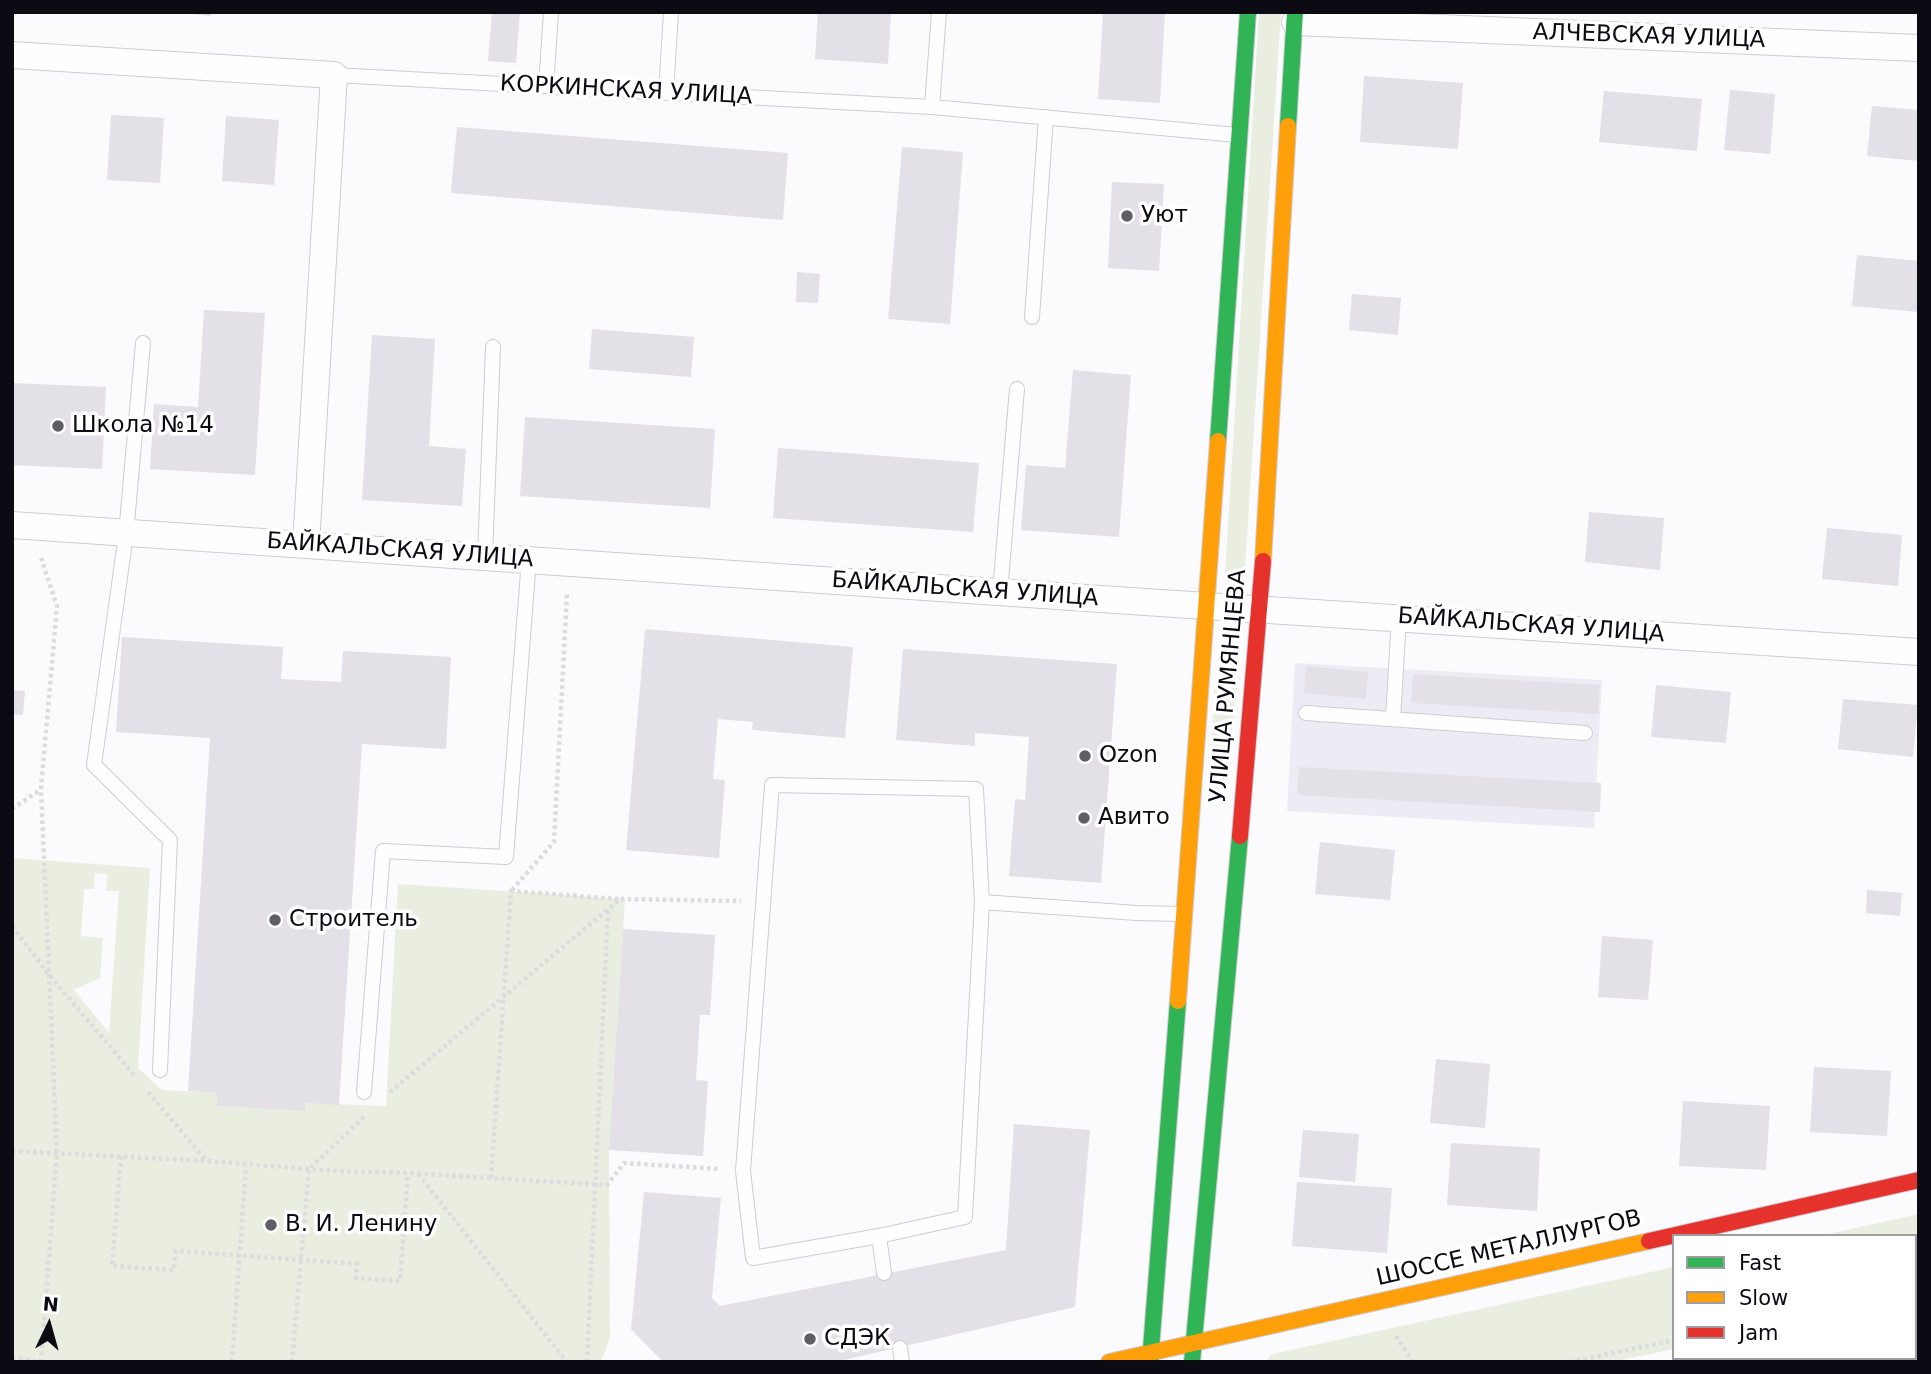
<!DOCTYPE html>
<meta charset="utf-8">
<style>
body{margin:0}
#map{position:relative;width:1931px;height:1374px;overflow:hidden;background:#fbfafd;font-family:"DejaVu Sans",sans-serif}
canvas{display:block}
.frame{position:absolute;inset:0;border:14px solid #0c0a13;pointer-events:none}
.legend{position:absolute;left:1672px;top:1234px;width:245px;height:126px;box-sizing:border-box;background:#fff;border:2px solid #9e9da1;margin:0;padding:9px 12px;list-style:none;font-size:21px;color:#0c0a13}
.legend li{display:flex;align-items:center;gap:14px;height:35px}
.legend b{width:35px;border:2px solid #9e9da1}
.north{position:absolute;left:14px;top:1290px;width:70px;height:70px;-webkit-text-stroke:5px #fff;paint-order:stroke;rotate:5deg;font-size:19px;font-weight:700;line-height:28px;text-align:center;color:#0c0a13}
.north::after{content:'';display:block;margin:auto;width:24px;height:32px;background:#0c0a13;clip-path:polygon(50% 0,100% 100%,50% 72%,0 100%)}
</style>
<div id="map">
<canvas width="1931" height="1374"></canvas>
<div class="frame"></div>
<ul class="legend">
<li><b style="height:9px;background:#30b455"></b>Fast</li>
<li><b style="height:9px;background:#ff9f0a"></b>Slow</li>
<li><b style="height:9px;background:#e5322d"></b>Jam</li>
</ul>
<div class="north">N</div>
</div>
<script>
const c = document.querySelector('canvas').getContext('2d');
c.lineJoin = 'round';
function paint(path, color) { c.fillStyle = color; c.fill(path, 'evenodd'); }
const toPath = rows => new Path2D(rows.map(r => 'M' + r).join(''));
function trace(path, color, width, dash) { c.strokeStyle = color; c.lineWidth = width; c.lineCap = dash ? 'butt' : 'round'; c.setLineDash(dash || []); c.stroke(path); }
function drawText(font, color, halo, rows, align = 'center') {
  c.font = font + ' "DejaVu Sans",sans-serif'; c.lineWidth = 7; c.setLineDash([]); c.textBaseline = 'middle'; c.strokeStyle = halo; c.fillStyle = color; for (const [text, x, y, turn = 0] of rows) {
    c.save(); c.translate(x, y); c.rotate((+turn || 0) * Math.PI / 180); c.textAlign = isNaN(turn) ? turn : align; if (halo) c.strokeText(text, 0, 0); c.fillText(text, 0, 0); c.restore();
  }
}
paint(toPath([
 [1295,663,1602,680,1594,828,1287,811]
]), '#edecf5');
paint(toPath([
 [1259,12,1281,12,1245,567,1239,577,1225,575],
 [1223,678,1232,680,1237,689,1225,786,1215,793,1209,782,1215,682],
 [12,858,150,868,138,1068,162,1090,217,1093,217,1106,305,1111,305,1103,386,1106,398,884,625,899,609,1150,610,1337,601,1362,12,1362],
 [95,873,107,874,106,891,119,891,109,1033,74,990,100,978,103,938,81,936,84,889,94,889],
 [1919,1214,1919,1299,1915,1300,1915,1236,1820,1236],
 [1674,1267,1674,1349,1611,1362,1265,1362,1272,1354]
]), '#eaeee0');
paint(toPath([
 [192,12,211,12,211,16,192,14],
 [492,12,520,12,516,63,488,61],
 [818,12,891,12,888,64,815,59],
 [1103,12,1165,12,1160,103,1098,99],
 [1364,76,1463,83,1458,149,1360,142],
 [1730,90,1775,94,1770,154,1724,150],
 [1604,91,1702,99,1697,151,1599,142],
 [1872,106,1919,110,1919,161,1867,156],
 [111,115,164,118,160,183,107,180],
 [226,116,279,120,274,185,222,181],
 [457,127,788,153,783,220,451,193],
 [902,147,963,152,950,324,888,319],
 [1112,182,1164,184,1159,271,1108,268],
 [1857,255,1919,261,1919,312,1852,306],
 [797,272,820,274,818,303,796,302],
 [1352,294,1401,298,1398,335,1349,330],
 [204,310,265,313,255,475,150,469,154,404,198,407],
 [592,329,694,337,691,377,589,369],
 [372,335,435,339,429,446,466,449,462,506,362,500],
 [1073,370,1131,375,1119,537,1021,530,1026,465,1065,468],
 [12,383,106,387,102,469,12,465],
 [525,417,715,429,710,508,520,496],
 [778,448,979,463,973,532,773,518],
 [1589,512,1664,518,1660,570,1585,562],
 [1827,528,1902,535,1898,586,1822,579],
 [645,629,853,647,845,738,752,730,753,722,718,719,713,779,725,780,719,858,626,850],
 [122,637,283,647,281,679,341,682,343,651,451,657,446,749,362,744,339,1105,305,1103,305,1111,217,1106,217,1093,188,1091,210,738,116,732],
 [903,649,1117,664,1101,883,1009,876,1015,799,1025,800,1029,737,975,733,975,746,896,740],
 [1306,666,1368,672,1366,699,1304,693],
 [1413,674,1600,685,1598,714,1411,703],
 [1656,685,1731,692,1726,743,1651,737],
 [12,690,25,691,23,715,12,714],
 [1843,699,1918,705,1913,757,1838,749],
 [1299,767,1601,783,1600,812,1297,795],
 [1320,842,1395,850,1390,900,1315,894],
 [1867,890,1902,893,1900,916,1866,913],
 [623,929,715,935,710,1015,700,1015,696,1080,708,1081,703,1156,609,1150],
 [1602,936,1653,940,1648,1000,1598,997],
 [1436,1059,1490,1064,1485,1128,1430,1123],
 [1814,1067,1891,1071,1887,1136,1810,1132],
 [1683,1101,1770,1106,1766,1170,1679,1166],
 [1014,1124,1090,1130,1075,1307,835,1362,663,1362,631,1329,644,1192,721,1198,712,1298,720,1306,1006,1250],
 [1303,1130,1359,1134,1355,1182,1299,1177],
 [1451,1143,1540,1148,1537,1211,1447,1205],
 [1297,1182,1392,1188,1387,1253,1292,1246]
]), '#e3e0e7');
const lane = toPath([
 [334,75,932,107,1237,135],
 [546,86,551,12],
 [666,93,671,12],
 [932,107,939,12],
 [1032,317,1046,117],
 [143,343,126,534,94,765,170,840,160,1070],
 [485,556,493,347],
 [1000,592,1017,389],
 [1306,713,1585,733],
 [1393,719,1399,617],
 [982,902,976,789,772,785,743,1171,753,1258,879,1236,965,1217,982,902,1137,913,1183,914],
 [364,1092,383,851,506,857,529,559],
 [879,1236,884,1273],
 [900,1348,902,1362]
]);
const street = toPath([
 [1295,22,1919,48],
 [12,55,334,75,306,545],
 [12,525,1160,603,1919,652]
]);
const fast = toPath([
 [1288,126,1295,12],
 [1218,441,1248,12],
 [1150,1362,1178,1001],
 [1192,1362,1240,836]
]);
const slow = toPath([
 [1263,561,1288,126],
 [1178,1001,1218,441],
 [1109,1362,1649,1241]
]);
const jam = toPath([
 [1240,836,1263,561],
 [1649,1241,1919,1180]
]);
trace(lane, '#ceccd3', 16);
trace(street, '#ceccd3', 28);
trace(fast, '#ceccd3', 18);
trace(slow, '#ceccd3', 18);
trace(jam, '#ceccd3', 18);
trace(toPath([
 [12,809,40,790],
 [512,890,554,842,567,593],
 [12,926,50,976,136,1077],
 [148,1092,206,1160],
 [390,1092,620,899,741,901],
 [12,1151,207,1161,335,1171,408,1173,607,1185,624,1163,720,1169],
 [121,1156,112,1266,174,1270,176,1251,357,1264,356,1278,400,1281,408,1173],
 [418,1174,567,1362],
 [491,1178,511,891,619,899],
 [1915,1289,1919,1288],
 [1396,1336,1413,1362],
 [12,1357,38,1362],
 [41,1362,57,1153,41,789,57,606,41,558],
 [232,1362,246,1165],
 [292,1362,309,1169,366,1115],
 [587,1362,608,909],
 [1570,1362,1674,1340]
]), '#dcdcde', 4.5, [3.5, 3.5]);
trace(lane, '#fefeff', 14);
trace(street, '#fefeff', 26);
trace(fast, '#30b455', 16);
trace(slow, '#ff9f0a', 16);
trace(jam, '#e5322d', 16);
trace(toPath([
 [1915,1323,1919,1322],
 [1915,1347,1919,1347],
 [1726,1362,1743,1358],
 [1844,1362,1861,1358]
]), '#d6d5d7', 2);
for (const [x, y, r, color] of [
 [1127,216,7,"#605e65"],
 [58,426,7,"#605e65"],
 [1085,756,7,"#605e65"],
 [1084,818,7,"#605e65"],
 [275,920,7,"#605e65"],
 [271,1225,7,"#605e65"],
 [810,1339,7,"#605e65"]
]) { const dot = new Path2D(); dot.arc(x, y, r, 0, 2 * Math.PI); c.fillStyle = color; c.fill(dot); trace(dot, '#fff', 2.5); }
drawText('23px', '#0c0a13', '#fff', [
 ["АЛЧЕВСКАЯ УЛИЦА",1649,37,2],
 ["КОРКИНСКАЯ УЛИЦА",626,91,3],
 ["БАЙКАЛЬСКАЯ УЛИЦА",400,551,4],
 ["БАЙКАЛЬСКАЯ УЛИЦА",965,590,4],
 ["БАЙКАЛЬСКАЯ УЛИЦА",1531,626,4],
 ["УЛИЦА РУМЯНЦЕВА",1229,686,-85],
 ["ШОССЕ МЕТАЛЛУРГОВ",1509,1249,-13]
]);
drawText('23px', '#0c0a13', '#fff', [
 ["Уют",1141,216],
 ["Школа №14",72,426],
 ["Ozon",1099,756],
 ["Авито",1098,818],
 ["Строитель",289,920],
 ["В. И. Ленину",285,1225],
 ["СДЭК",824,1339]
], 'left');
</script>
